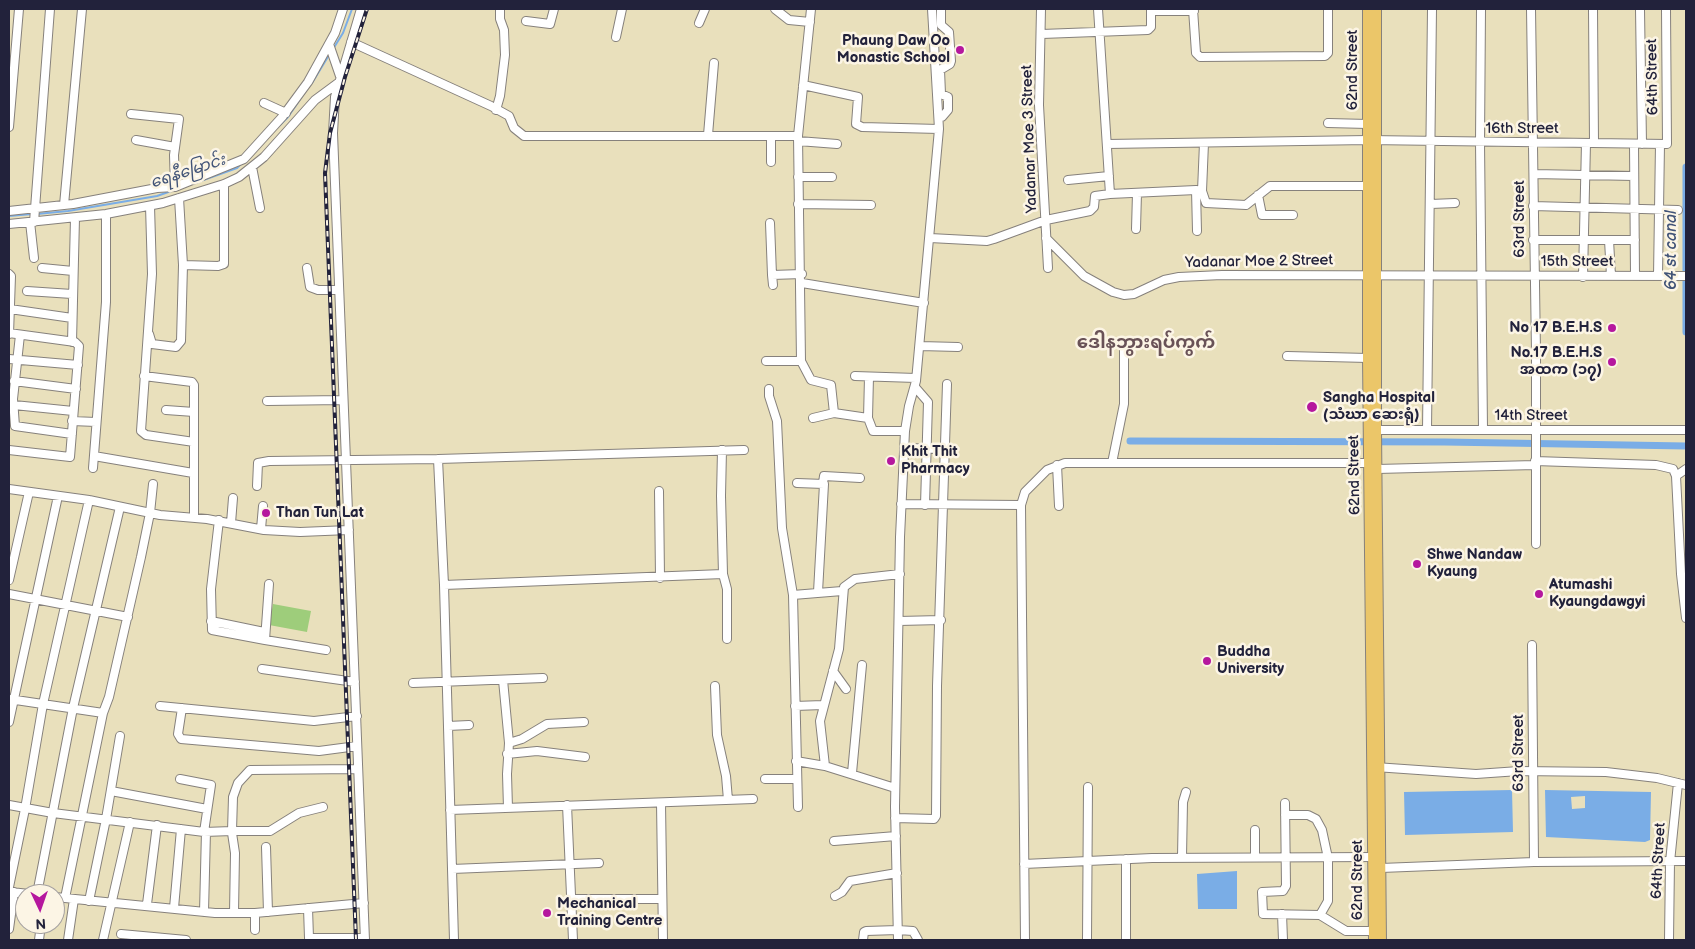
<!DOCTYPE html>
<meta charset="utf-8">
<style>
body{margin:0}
#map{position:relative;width:1695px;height:949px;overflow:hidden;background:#e9e0bc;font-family:"Balsamiq Sans",sans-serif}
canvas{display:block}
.frame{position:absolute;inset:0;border:10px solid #22223b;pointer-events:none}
.north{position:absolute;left:15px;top:884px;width:50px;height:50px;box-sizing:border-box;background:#fcf5e5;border:1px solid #a5a1a1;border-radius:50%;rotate:177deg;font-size:14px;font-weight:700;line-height:20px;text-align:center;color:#22223b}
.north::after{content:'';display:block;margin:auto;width:18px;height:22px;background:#b5179e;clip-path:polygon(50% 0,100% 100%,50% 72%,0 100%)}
</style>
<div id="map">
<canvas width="1695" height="949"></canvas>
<div class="frame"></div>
<div class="north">N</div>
</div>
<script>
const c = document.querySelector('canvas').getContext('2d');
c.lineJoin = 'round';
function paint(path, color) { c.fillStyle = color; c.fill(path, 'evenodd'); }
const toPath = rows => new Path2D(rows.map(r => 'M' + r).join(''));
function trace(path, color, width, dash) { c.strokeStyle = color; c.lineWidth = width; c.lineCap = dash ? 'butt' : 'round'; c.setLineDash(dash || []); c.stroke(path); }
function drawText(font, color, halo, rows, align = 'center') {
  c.font = font + ' "Balsamiq Sans","Noto Sans Myanmar",sans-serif'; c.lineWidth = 5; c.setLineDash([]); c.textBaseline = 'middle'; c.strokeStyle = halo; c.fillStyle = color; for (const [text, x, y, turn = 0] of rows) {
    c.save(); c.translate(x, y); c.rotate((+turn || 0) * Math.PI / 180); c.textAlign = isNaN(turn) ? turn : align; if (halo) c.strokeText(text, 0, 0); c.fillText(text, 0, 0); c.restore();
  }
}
paint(toPath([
 [273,604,311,611,307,632,269,625]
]), '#9ecd7b');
paint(toPath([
 [1512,790,1513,832,1405,835,1404,792],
 [1545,790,1651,792,1650,840,1645,842,1546,837],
 [1585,796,1585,808,1572,809,1571,797],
 [1237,871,1237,909,1198,909,1197,874]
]), '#7aade6');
trace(toPath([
 [333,49,343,33,352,9],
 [312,83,329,55],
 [277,128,288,117,307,89],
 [195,183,237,168,241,164],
 [37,214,68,211,157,196,174,190],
 [9,216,32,214]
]), '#7aade6', 2);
trace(toPath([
 [1686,167,1686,332],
 [1130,441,1445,442,1686,446]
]), '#7aade6', 7);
const minor = toPath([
 [361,9,335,97,333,133,365,940],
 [775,9,789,20,810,22],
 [811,9,798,136,801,361,811,380,831,385,834,413,868,418,873,431,905,431],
 [1041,9,1039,105,1048,268],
 [1193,9,1196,53,1200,57,1325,56,1328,53,1328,9],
 [1481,9,1480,142,1483,429],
 [1531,9,1536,352,1536,544],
 [1593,9,1594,143],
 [1640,9,1642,144],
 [1151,11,1194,11],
 [526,21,550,24,554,9],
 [699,23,705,9],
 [1042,34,1148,30,1151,27,1151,9],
 [616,37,622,9],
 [351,42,491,106,509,116,514,128,524,136,798,136],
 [329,44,340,76],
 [803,85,858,97,856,124,862,127,939,129],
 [264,103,286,113],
 [496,110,500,96,505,55,504,30,500,19,500,9],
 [131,114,179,119,174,155,175,187],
 [939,117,942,117,948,110,948,97,941,94,940,70,950,64,951,61,949,32,941,25,941,9],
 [1328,123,1368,124],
 [9,127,19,9],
 [708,135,714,63],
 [771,137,771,162],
 [136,140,175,147],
 [798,141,837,144],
 [1107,144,1368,140,1667,144,1666,9],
 [1634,144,1635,276],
 [252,167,260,208],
 [1534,174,1634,176],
 [798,177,832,177],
 [1068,180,1109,176],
 [1196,190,1197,231],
 [1202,191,1204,143],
 [1110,194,1196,190,1202,191,1206,203,1246,205,1270,186,1371,186],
 [1258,195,1262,215,1293,215],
 [798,204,871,205],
 [1431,204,1455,203],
 [64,205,82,9],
 [150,206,152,274,141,431,146,435,194,442],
 [1533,206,1678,210],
 [9,211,73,204,157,188,175,187,244,159,283,116,308,82,335,33,343,9],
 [30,222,34,258],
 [34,222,50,9],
 [770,223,772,275,802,274],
 [9,224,106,214,163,203,224,184,239,177,264,157,315,100,338,83],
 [1136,229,1137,193],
 [930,238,987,241,994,239,1046,220,1090,211,1094,207,1095,196,1110,194,1098,9],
 [1046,238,1084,276,1113,292,1124,295,1134,294,1164,280,1179,277,1222,275,1686,276],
 [1533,240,1635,240],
 [1609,240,1611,276],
 [183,265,218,266,224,264,224,184],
 [42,268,73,271],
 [307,268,310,287,318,290,338,290],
 [9,274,11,276,9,334],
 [772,275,773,285],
 [1658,276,1660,144],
 [1583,277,1586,143],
 [802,283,924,303],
 [27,291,72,294],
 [10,309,72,318],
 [9,333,75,342,79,346,70,457,9,450],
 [149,334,152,344,176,347,181,341,183,265,179,198],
 [20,335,13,399,15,426,72,434],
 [72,342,75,218],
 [920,346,958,347],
 [1287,356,1368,358],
 [9,359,78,365],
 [766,361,801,361],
 [144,376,192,382,194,385,194,517],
 [855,376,916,378],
 [14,381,76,389],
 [915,387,928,402,925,505],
 [769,389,769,396,777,421,782,528,793,595,798,807],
 [267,401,342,400],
 [14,405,73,411],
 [166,410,194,412],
 [813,418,834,413],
 [868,418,869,377],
 [72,421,96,422],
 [1376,430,1686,430],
 [1427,430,1432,9],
 [904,448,947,449],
 [722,450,721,496,723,574,727,589,727,639],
 [94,456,193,473],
 [438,459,444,585],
 [1535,461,1656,465,1673,469,1676,476,1681,574,1686,618],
 [1112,463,1124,404,1124,350],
 [1057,465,1059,506],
 [93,468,106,302,106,214],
 [1377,469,1535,465],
 [1676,476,1686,469],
 [797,483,824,484,818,592],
 [823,483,824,476,860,478],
 [257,486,258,463,269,461,438,459,744,450],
 [9,489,89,500,160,515,207,519,264,530,300,532,349,530],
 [659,491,660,578],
 [901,504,1021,505],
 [219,520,211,589,212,630,265,640],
 [231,523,233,498],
 [261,529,263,506],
 [9,580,29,492],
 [269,584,265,640,326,650],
 [9,594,128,617],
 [793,595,842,591],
 [211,621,264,632],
 [899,621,941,620],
 [1532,645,1534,862],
 [262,669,355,682],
 [833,671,846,689],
 [503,680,509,743,507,774,508,808],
 [413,683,543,678],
 [715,686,717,735,726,776,728,800],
 [9,699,103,713,109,697,141,557,150,513,153,484],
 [160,706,314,721,357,716],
 [795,706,823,705],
 [182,708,178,734,181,739,319,751,357,746],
 [9,722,58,496],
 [448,726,469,725],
 [509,743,522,739,547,724,584,722],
 [507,754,537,751,585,757],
 [796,761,825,766],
 [1375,767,1476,774,1519,771,1606,772,1657,778,1686,785],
 [852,773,862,665],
 [180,779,211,785,204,832],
 [765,779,797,779],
 [895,788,825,766,820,721,839,649,844,587,855,579,900,574],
 [111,791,207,809],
 [661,803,663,940],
 [1285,803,1286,886,1283,891,1262,892,1263,914,1320,915,1346,931,1379,931],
 [9,805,53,813,204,832,232,831,233,797,238,783,250,770,358,769],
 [567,805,573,940],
 [450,810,753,799],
 [1285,815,1308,815,1316,819,1322,830,1328,858,1328,901,1320,915],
 [895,818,934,819,936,816,937,686,947,384],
 [1255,830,1255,857],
 [232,831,270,831,299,813,323,807],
 [232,833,235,853,234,913],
 [834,841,896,836],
 [266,847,268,912],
 [1182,857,1183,802,1186,792],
 [1024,864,1152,858,1377,857],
 [1381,868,1534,862,1686,861],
 [452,869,599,863],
 [9,887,25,809,43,704,89,500],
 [11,892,29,894],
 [37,894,73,708,120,507],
 [835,896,842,892,850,881,897,873],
 [55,897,215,913,255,913,364,903],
 [65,898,103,713],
 [572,899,661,899],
 [89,901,106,819,120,736],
 [147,904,157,825],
 [174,908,181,829],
 [308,908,309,938,365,938],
 [204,912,206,831],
 [1282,914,1283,940],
 [9,929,14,892],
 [255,930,255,913],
 [121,934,186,940],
 [39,940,41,924],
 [68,940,74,899],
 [103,940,130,822],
 [454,940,444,585,723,574],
 [863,940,864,932,866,931,898,930,913,931,918,940],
 [898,940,895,807,900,537,905,431,909,406,916,381,939,129,932,9],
 [1025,940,1021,505,1025,492,1047,470,1065,463,1373,463],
 [1087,940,1088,787],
 [1126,940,1126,859],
 [1669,940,1670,862,1678,783]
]);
const major = toPath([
 [1368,9,1368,358,1374,940],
 [1376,9,1376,430,1381,940]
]);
trace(minor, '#86817c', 10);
trace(major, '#86817c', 12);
trace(minor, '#fff', 8);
trace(major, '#ebc669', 10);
const rail = toPath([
 [356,940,325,173,330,133,345,77,367,9]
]);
trace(rail, '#22223b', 4);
trace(rail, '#fcf5e5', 2, [5.5]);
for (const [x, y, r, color] of [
 [960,50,5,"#b5179e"],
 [1612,328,5,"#b5179e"],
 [1612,362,5,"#b5179e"],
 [1312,407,6,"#b5179e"],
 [891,461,5,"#b5179e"],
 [266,513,5,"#b5179e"],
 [1417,564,5,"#b5179e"],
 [1539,594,5,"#b5179e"],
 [1207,661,5,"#b5179e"],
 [547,913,5,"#b5179e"]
]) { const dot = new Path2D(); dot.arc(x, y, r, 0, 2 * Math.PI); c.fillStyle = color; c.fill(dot); trace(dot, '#fcf5e5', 2); }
drawText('bold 15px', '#22223b', '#fcf5e5', [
 ["Phaung Daw Oo",950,41,"right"],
 ["Monastic School",950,58,"right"],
 ["No 17 B.E.H.S",1602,328,"right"],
 ["No.17 B.E.H.S",1602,353,"right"],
 ["အထက (၁၇)",1602,370,"right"],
 ["Sangha Hospital",1323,398],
 ["(သံဃာ ဆေးရုံ)",1323,415],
 ["Khit Thit",901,452],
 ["Pharmacy",901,469],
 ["Than Tun Lat",276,513],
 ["Shwe Nandaw",1427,555],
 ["Kyaung",1427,572],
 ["Atumashi",1549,585],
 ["Kyaungdawgyi",1549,602],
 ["Buddha",1217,652],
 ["University",1217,669],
 ["Mechanical",557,904],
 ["Training Centre",557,921]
], 'left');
drawText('15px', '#22223b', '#fcf5e5', [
 ["62nd Street",1353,70,-90],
 ["64th Street",1653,77,-91],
 ["16th Street",1522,129],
 ["Yadanar Moe 3 Street",1030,139,-92],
 ["63rd Street",1520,219,-90],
 ["Yadanar Moe 2 Street",1259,262,-1],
 ["15th Street",1577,262],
 ["14th Street",1531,416],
 ["62nd Street",1355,475,-91],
 ["63rd Street",1519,753,-90],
 ["64th Street",1659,861,-87],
 ["62nd Street",1358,880,-90]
]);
drawText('italic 16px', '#415377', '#fcf5e5', [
 ["ရေနီမြောင်း",188,172,-18],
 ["64 st canal",1672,250,-90]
]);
drawText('bold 18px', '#695257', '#fcf5e5', [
 ["ဒေါနဘွားရပ်ကွက်",1146,343]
]);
</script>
